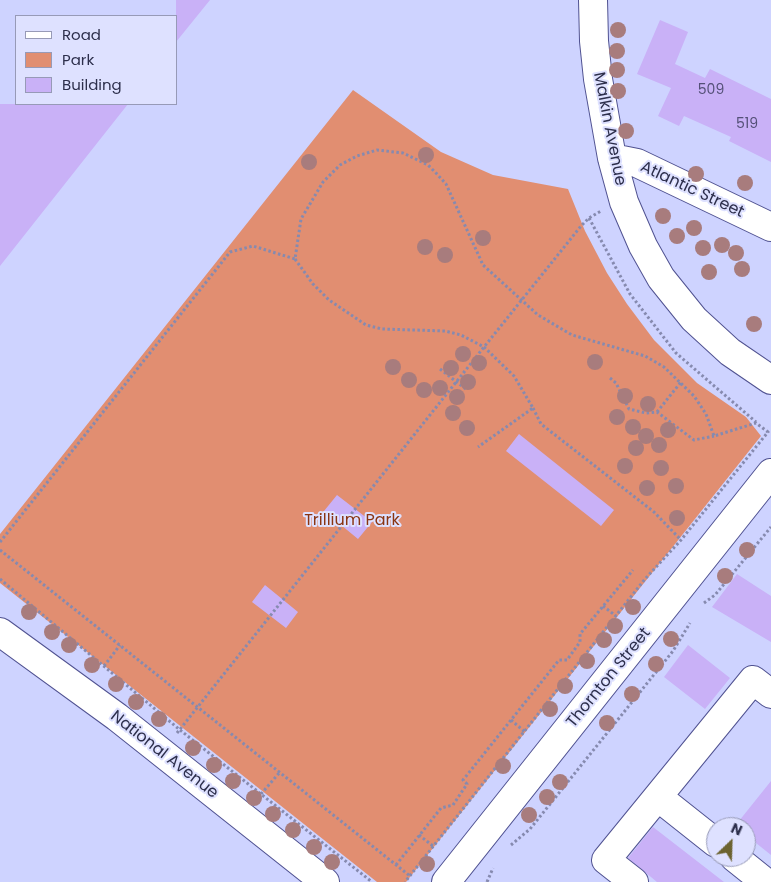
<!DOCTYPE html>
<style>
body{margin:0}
#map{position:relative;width:771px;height:882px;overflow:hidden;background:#ced3ff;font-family:Poppins,sans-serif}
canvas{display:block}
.legend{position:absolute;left:15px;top:15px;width:162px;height:90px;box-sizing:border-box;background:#dee1ff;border:1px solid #979ab7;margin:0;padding:6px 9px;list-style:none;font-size:15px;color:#2d2f4c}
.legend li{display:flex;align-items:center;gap:10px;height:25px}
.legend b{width:25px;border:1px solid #979ab7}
.north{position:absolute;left:706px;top:817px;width:50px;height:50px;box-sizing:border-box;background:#dee1ff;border:1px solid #979ab7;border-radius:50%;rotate:24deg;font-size:14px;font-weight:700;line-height:20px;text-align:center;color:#2d2f4c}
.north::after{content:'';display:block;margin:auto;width:18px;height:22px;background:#6c6330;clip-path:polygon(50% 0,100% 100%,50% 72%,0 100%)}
</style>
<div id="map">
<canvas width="771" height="882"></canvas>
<ul class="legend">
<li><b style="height:6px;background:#fff"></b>Road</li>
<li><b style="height:14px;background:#e18e71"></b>Park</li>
<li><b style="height:14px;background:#c9b1f7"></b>Building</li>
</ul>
<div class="north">N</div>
</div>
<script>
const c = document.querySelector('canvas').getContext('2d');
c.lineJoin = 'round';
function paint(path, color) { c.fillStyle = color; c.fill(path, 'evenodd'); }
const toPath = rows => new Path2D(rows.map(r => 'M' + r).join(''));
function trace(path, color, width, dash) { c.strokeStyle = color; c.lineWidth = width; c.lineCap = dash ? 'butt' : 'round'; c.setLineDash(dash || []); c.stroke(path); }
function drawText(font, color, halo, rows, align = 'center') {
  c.font = font + ' Poppins,sans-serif'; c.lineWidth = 4; c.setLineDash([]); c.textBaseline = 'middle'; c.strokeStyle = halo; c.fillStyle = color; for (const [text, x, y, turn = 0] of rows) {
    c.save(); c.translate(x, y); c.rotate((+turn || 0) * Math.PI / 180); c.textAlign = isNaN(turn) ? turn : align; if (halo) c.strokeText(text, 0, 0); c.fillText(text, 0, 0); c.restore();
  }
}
paint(toPath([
 [353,90,441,152,493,175,568,189,585,231,607,273,627,304,654,340,697,383,746,417,761,436,406,882,377,882,0,583,0,534]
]), '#e18e71');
paint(toPath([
 [176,0,210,0,176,42],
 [660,20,688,32,675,64,705,78,710,69,771,99,771,162,729,141,731,137,684,116,679,126,658,116,671,88,637,74],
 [0,104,128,104,0,266],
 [519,434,614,510,601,526,506,451],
 [337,495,372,522,358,539,324,511],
 [737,574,771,596,771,642,712,607],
 [265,585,298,612,286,628,252,602],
 [688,645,730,678,705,709,664,677],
 [771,781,771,855,746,835,746,827,735,826],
 [653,827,724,882,657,882,628,858]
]), '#c9b1f7');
const minor = toPath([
 [593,0,594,41,598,79,612,158,624,202,643,246,661,278,694,319,730,352,771,380],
 [612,158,637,163,771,227],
 [0,632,117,717,325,882],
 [658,797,716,843],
 [734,857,765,882],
 [446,882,771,473],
 [634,882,606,860,753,680,771,694]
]);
trace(minor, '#505291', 30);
trace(toPath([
 [589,218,630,294,676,353,756,422],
 [295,259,313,284,329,300,366,325,382,329,445,331,461,335,484,347,514,376,533,408,478,447],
 [440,369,467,390],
 [610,378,616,383,629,409,646,413,657,412,694,440,714,436],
 [533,408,541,424,654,512,681,540],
 [657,412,681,382],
 [0,542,230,252,253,246,295,259,301,219,323,182,340,165,357,156,377,150,403,153,428,165,436,173,446,184,483,265,538,315,572,335,645,356,664,367,694,396,706,414,714,436,756,423,768,432,681,540,645,579,405,882],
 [0,550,410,876],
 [0,579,180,730,372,882],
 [704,603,715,595,771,527],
 [603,606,616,616],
 [104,666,120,645],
 [511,720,525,732],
 [177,733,484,347,581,226,589,218,601,211],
 [261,794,280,772],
 [419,835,433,846],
 [511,845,530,829,673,651,690,623],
 [396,865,441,808,453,805,467,784,463,780,559,660,567,660,580,642,580,634,633,570],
 [487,882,493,868]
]), '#868aaf', 3, [2.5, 2.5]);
trace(minor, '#fff', 28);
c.fillStyle = '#a87c7d';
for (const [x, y] of [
 [618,30],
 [617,51],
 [617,70],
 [618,91],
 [626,131],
 [426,155],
 [309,162],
 [696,174],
 [745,183],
 [663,216],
 [694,228],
 [677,236],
 [483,238],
 [722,245],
 [425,247],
 [703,248],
 [736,253],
 [445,255],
 [742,269],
 [709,272],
 [754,324],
 [463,354],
 [595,362],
 [479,363],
 [393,367],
 [451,368],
 [409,380],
 [468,382],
 [440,388],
 [424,390],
 [625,396],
 [457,397],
 [648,404],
 [453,413],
 [617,417],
 [633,427],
 [467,428],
 [668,430],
 [646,436],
 [659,445],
 [636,448],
 [625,466],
 [661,468],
 [676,486],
 [647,488],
 [677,518],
 [747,550],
 [725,576],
 [633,607],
 [29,612],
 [615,626],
 [52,632],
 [671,639],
 [604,640],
 [69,645],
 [587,661],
 [656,664],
 [92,665],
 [116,684],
 [565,686],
 [632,694],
 [136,702],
 [550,709],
 [159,719],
 [607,723],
 [193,748],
 [214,765],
 [503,766],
 [233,781],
 [560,782],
 [547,797],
 [254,798],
 [273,814],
 [529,815],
 [293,830],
 [314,847],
 [332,862],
 [427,864]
]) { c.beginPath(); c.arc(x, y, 8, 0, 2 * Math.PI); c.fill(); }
drawText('14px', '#545077', null, [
 ["509",711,90],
 ["519",747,124]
]);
drawText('16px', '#2d2f4c', '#dee1ff', [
 ["Malkin Avenue",609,129,79],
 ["Atlantic Street",692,190,25],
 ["Thornton Street",609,678,-51],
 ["National Avenue",164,755,38]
]);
drawText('16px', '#893412', '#dee1ff', [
 ["Trillium Park",352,521]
]);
</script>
